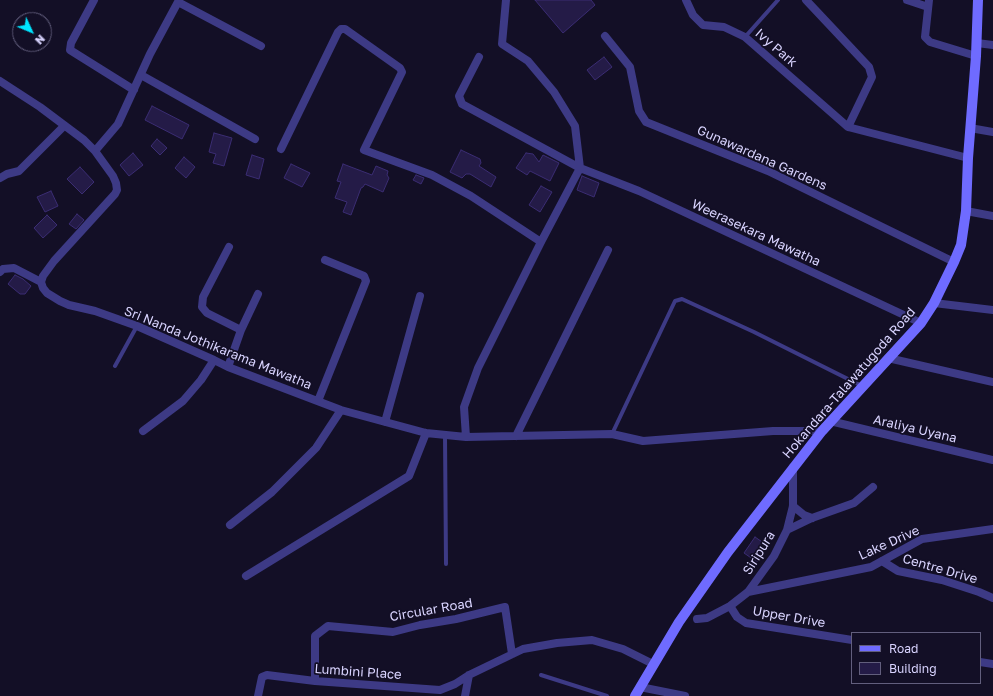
<!DOCTYPE html>
<style>
body{margin:0}
#map{position:relative;width:993px;height:696px;overflow:hidden;background:#130f26;font-family:"Golos Text",sans-serif}
canvas{display:block}
.legend{position:absolute;left:851px;top:632px;width:130px;height:52px;box-sizing:border-box;background:#130f26;border:1px solid #625e7d;margin:0;padding:5px 7px;list-style:none;font-size:12px;color:#d9d4ff}
.legend li{display:flex;align-items:center;gap:8px;height:20px}
.legend b{width:20px;border:1px solid #625e7d}
.north{position:absolute;left:12px;top:12px;width:40px;height:40px;box-sizing:border-box;background:#130f26;border:1px solid #625e7d;border-radius:50%;rotate:134deg;font-size:11px;font-weight:700;line-height:16px;text-align:center;color:#d9d4ff}
.north::after{content:'';display:block;margin:auto;width:14px;height:18px;background:#00e5ff;clip-path:polygon(50% 0,100% 100%,50% 72%,0 100%)}
</style>
<div id="map">
<canvas width="993" height="696"></canvas>
<ul class="legend">
<li><b style="height:5px;background:#6f6bff"></b>Road</li>
<li><b style="height:11px;background:#241b47"></b>Building</li>
</ul>
<div class="north">N</div>
</div>
<script>
const c = document.querySelector('canvas').getContext('2d');
c.lineJoin = 'round';
function paint(path, color) { c.fillStyle = color; c.fill(path, 'evenodd'); }
const toPath = rows => new Path2D(rows.map(r => 'M' + r).join(''));
function trace(path, color, width, dash) { c.strokeStyle = color; c.lineWidth = width; c.lineCap = dash ? 'butt' : 'round'; c.setLineDash(dash || []); c.stroke(path); }
function drawText(font, color, halo, rows, align = 'center') {
  c.font = font + ' "Golos Text",sans-serif'; c.lineWidth = 3.5; c.setLineDash([]); c.textBaseline = 'middle'; c.strokeStyle = halo; c.fillStyle = color; for (const [text, x, y, turn = 0] of rows) {
    c.save(); c.translate(x, y); c.rotate((+turn || 0) * Math.PI / 180); c.textAlign = isNaN(turn) ? turn : align; if (halo) c.strokeText(text, 0, 0); c.fillText(text, 0, 0); c.restore();
  }
}
const building = toPath([
 [535,0,591,0,595,5,563,33,535,0],
 [604,57,612,67,595,80,587,70,604,57],
 [152,106,189,125,182,139,145,120,152,106],
 [214,133,232,138,224,166,213,163,216,154,209,152,214,133],
 [157,139,167,148,160,155,151,146,157,139],
 [461,150,480,159,481,163,479,166,496,177,491,187,470,174,466,174,462,178,450,172,461,150],
 [133,153,143,165,129,176,120,165,133,153],
 [526,153,533,154,539,162,543,155,559,163,550,181,530,171,527,175,516,168,526,153],
 [252,155,264,159,259,179,246,175,252,155],
 [184,157,195,167,186,178,175,168,184,157],
 [291,164,310,173,302,187,284,178,291,164],
 [343,164,372,175,376,166,388,171,387,175,389,178,383,192,365,184,363,187,361,188,351,215,343,212,347,202,335,198,341,182,337,181,343,164],
 [80,167,94,182,82,194,67,179,80,167],
 [416,175,424,178,421,184,413,180,416,175],
 [582,176,599,183,594,197,577,190,582,176],
 [541,186,552,192,540,212,529,205,541,186],
 [51,191,58,206,45,212,37,197,51,191],
 [77,214,84,220,76,229,69,224,77,214],
 [47,215,57,225,43,238,34,228,47,215],
 [15,275,23,279,31,286,25,294,20,294,8,284,15,275],
 [755,537,768,546,757,562,744,553,755,537]
]);
paint(building, '#241b47');
trace(building, '#3b2d73', 1);
trace(toPath([
 [745,37,778,0],
 [115,366,137,326],
 [612,434,675,301,682,299,754,332,862,386],
 [445,435,446,564],
 [541,675,607,696]
]), '#3d3a85', 4);
trace(toPath([
 [94,0,71,43,70,50,134,90],
 [686,0,693,15,703,25,724,27,745,37,848,127,968,158],
 [806,0,869,67,872,77,848,127],
 [907,0,928,7],
 [929,0,925,37,930,42,976,56],
 [178,2,261,46],
 [605,36,630,67,639,111,646,122,768,171,954,262],
 [977,43,993,45],
 [479,57,459,96,462,104,580,168,639,191,921,323],
 [141,75,255,139],
 [0,81,40,107,84,140,95,151,113,176,116,183,117,190,115,194,54,261,43,276,41,282,43,288,47,293,60,301,69,305,95,311,137,326,214,360,228,367,341,410,426,433,466,437,612,434,643,441,773,431,822,431],
 [970,128,993,132],
 [281,149,338,32,341,29,345,29,400,68,402,72,364,150,432,175,471,196,541,242],
 [95,151,118,124,150,54,179,0],
 [0,178,7,174,19,171,64,126],
 [966,211,993,216],
 [229,247,203,297,202,307,207,313,241,330],
 [0,272,3,269,14,268,41,282],
 [934,303,993,310],
 [888,358,993,382],
 [228,367,241,330,258,294],
 [318,401,366,281,364,276,325,260],
 [830,421,993,460],
 [385,422,420,296],
 [143,431,183,401,201,380,214,360],
 [516,436,608,250],
 [466,437,464,407,478,368,541,242,580,168,575,126,554,92,528,61,502,44,506,0],
 [793,506,804,515,812,518],
 [230,525,272,492,316,448,341,410],
 [787,530,812,518,854,503,873,487],
 [882,561,898,571,942,580,979,592,993,598],
 [246,576,409,476,426,433],
 [748,592,871,567,922,539,993,529],
 [730,606,737,617,746,623,852,640],
 [697,619,707,618,730,606,748,592,774,556,787,530,793,506,793,467],
 [980,662,993,664],
 [315,681,315,636,328,626,393,632,420,625,456,619,505,607,512,654],
 [640,687,685,696],
 [258,696,262,677,267,675,315,681,440,690,455,684,469,675,523,649,557,643,592,640,623,649,653,664],
 [465,696,469,675]
]), '#3d3a85', 8);
trace(toPath([
 [635,696,679,622,728,552,822,431,921,323,934,303,954,262,961,245,966,211,968,158,976,56,978,0]
]), '#6f6bff', 10);
drawText('13px', '#d9d4ff', '#130f26', [
 ["Ivy Park",776,48,41],
 ["Gunawardana Gardens",762,158,24],
 ["Weerasekara Mawatha",756,233,25],
 ["Sri Nanda Jothikarama Mawatha",218,348,22],
 ["Hokandara-Talawatugoda Road",849,383,-49],
 ["Araliya Uyana",915,429,13],
 ["Lake Drive",889,543,-24],
 ["Siripura",759,553,-58],
 ["Centre Drive",940,569,16],
 ["Circular Road",431,610,-10],
 ["Upper Drive",789,617,10],
 ["Lumbini Place",358,672,4]
]);
</script>
